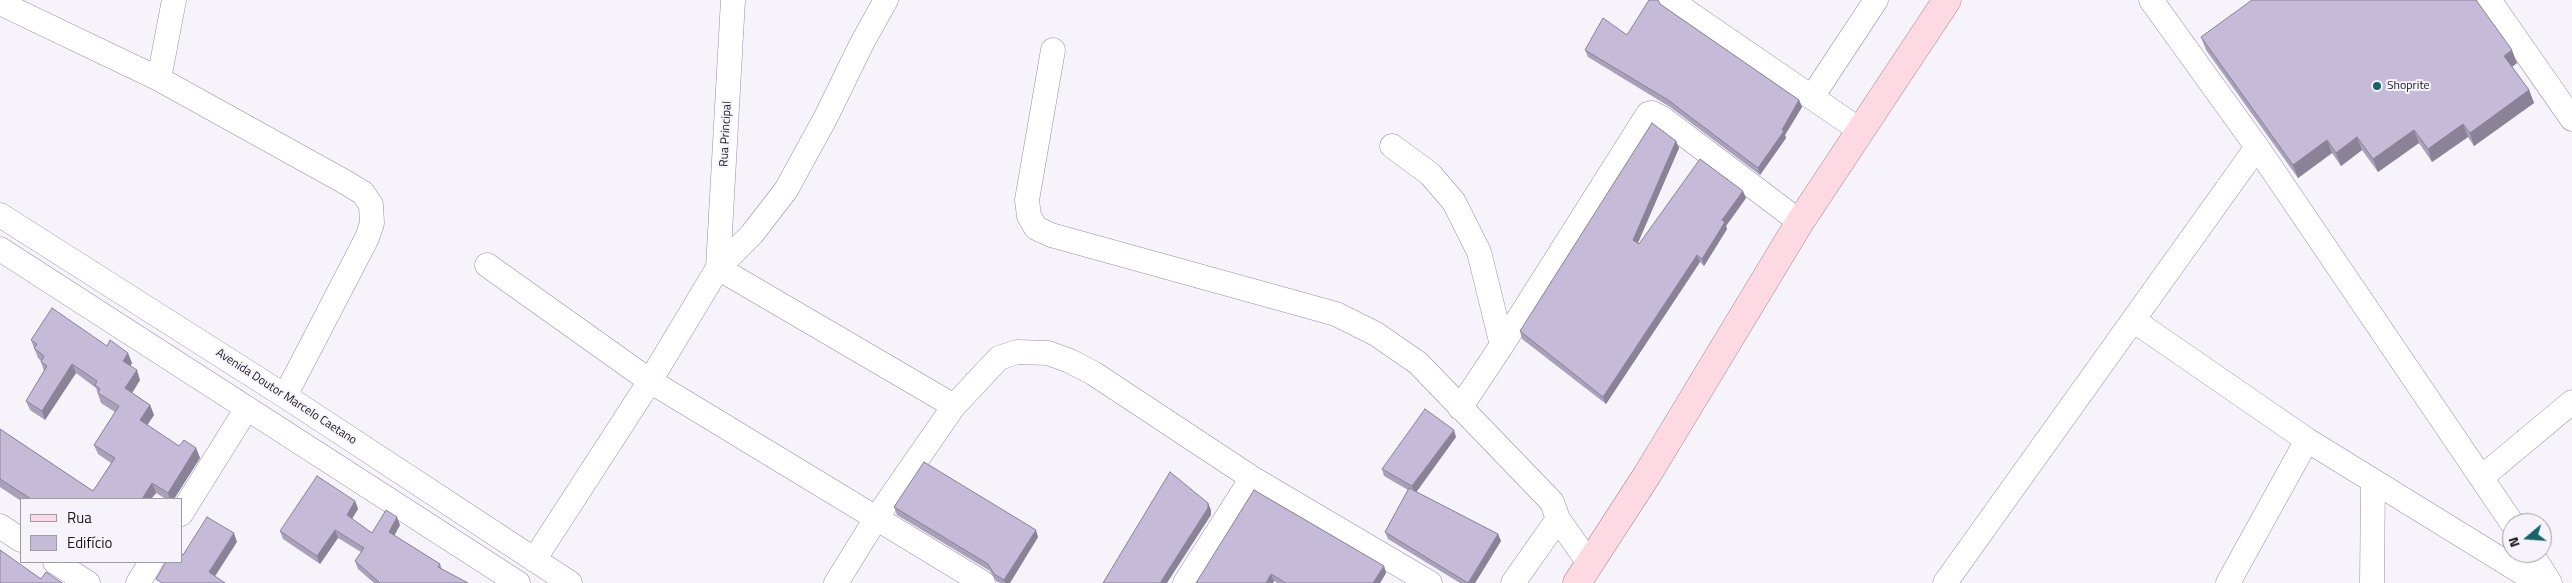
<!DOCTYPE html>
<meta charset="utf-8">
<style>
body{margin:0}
#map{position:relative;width:2572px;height:583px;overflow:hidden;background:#f6f4fa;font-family:"Titillium Web",sans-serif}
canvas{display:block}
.legend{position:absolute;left:20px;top:498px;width:162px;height:65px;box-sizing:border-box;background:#f6f4fa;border:1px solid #9e9ca3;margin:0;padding:6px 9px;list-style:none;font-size:15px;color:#1b1721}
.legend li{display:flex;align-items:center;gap:10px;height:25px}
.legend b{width:25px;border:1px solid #9e9ca3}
.north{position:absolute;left:2502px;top:513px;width:50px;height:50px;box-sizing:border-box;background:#f6f4fa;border:1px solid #9e9ca3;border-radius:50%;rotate:252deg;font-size:14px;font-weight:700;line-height:20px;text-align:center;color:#1b1721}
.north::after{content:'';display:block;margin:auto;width:18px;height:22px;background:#16646b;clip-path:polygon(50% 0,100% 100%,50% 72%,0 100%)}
</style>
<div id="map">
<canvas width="2572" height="583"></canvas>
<ul class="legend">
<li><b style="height:6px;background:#fddae3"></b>Rua</li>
<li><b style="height:14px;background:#c5bad8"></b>Edifício</li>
</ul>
<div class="north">N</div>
</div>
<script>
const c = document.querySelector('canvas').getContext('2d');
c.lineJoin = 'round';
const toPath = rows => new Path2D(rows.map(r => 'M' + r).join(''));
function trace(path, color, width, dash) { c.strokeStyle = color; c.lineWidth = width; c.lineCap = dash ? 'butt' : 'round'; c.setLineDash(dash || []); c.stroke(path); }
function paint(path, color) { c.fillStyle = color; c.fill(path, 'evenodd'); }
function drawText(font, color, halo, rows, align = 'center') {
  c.font = font + ' "Titillium Web",sans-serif'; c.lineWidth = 4; c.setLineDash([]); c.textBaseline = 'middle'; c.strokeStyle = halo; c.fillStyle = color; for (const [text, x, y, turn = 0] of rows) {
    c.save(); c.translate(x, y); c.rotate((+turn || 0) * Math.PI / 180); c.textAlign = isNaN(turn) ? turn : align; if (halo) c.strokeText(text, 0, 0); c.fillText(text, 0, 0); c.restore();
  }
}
const minor = toPath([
 [733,0,718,268,954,406],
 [1670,0,1861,131],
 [2151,0,2257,147,2512,523],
 [2489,0,2572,119],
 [0,3,159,79,345,182,363,193,371,205,372,223,367,238,285,396],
 [1053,50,1027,200,1029,216,1036,228,1051,235,1336,314,1376,334,1418,363,1552,502,1558,519],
 [159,79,174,0],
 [1812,97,1876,0],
 [1392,146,1430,174,1454,202,1479,252,1502,345],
 [0,215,285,396,570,583],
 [0,249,518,583],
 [487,265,650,381,983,583],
 [2133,320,2307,440,2539,583],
 [1460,408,1502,345,1648,114,1652,113,1662,118,1800,222],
 [2482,477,2572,402],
 [181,514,247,408],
 [0,526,21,540],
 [2531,553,2550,583],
 [534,560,650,381,718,268,752,234,786,190,826,117,862,43,886,0],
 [55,562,88,583],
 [138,583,151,562],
 [836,583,877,517,954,406,999,358,1017,352,1048,353,1070,361,1093,373,1252,478,1430,583],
 [1185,583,1252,478],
 [1513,583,1558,519,1589,563],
 [1945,583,2257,147],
 [2228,583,2307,440],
 [2372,583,2373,481]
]);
const major = toPath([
 [1577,583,1647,475,1800,222,1947,0]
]);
trace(minor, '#988daa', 25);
trace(major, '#ad8693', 29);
trace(minor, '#fff', 24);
trace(major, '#fddae3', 28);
paint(toPath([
 [1660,4,1799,100,1802,107,1785,135,1786,138,1760,175,1670,107,1588,57,1585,50,1627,35],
 [2201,37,2517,63,2512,67,2529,90,2534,103,2474,146,2468,137,2432,162,2419,143,2378,172,2362,150,2341,166,2332,153,2298,178,2206,50],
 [1676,141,1679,148,1638,243,1639,244,1746,198,1726,226,1727,229,1704,266,1700,262,1606,404,1522,339,1520,331],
 [31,340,132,363,130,366,140,380,132,393,150,405,154,415,147,425,179,446,196,448,200,458,174,499,166,499,156,493,151,499,21,499,21,501,0,487,0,429,93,491,111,463,98,454,94,445,115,412,101,403,96,388,76,373,45,420,30,410,26,401,44,371,41,362,41,361,38,358],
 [1456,437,1416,492,1498,534,1501,541,1475,583,1460,583,1388,539,1385,532,1408,490,1384,476,1382,469],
 [1254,490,1384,566,1386,573,1380,583,1277,583,1274,581,1273,583],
 [355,501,358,509,352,519,372,533,400,525,394,535,440,564,442,569,468,583,374,583,358,569,355,561,361,552,338,538,320,564,283,539,280,531],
 [894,507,1038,537,1010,583,1000,583,996,581,990,571,897,515]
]), '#a9a0ba');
paint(toPath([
 [2512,50,2517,63,2509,69,2504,56],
 [2529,90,2534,103,2474,146,2470,133],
 [1799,100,1802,107,1785,135,1786,138,1760,175,1758,168],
 [2463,124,2468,137,2432,162,2428,149],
 [2414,130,2419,143,2378,172,2373,159],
 [2357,137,2362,150,2341,166,2336,153],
 [2327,140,2332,153,2298,178,2293,165],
 [1676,141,1679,148,1636,247,1633,240],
 [1743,191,1746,198,1726,226,1727,229,1704,266,1702,259,1722,220],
 [1697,255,1700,262,1606,404,1603,397],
 [128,353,132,363,127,371,123,361],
 [72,364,76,373,45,420,42,411],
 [137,370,140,380,129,398,125,388],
 [150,405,154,415,144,430,140,420],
 [1454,430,1456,437,1415,494,1412,486],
 [196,448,200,458,174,499,170,499,168,493],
 [152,483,156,493,151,499,142,499],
 [355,501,358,509,349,523,347,515],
 [1208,503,1211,510,1211,515,1167,583,1160,583],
 [397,517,400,525,392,540,389,532],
 [335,530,338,538,320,564,317,556],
 [1036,530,1038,537,1010,583,1005,583,1004,580],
 [234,533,237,542,212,581,209,572],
 [1498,534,1501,541,1475,583,1469,583],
 [1384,566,1386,573,1380,583,1373,583],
 [1271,574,1274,581,1273,583,1266,583]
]), '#8a8297');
const building = toPath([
 [1649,0,1658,0,1660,4,1799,100,1782,130,1784,131,1758,168,1668,100,1585,50,1603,18,1627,35,1649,0],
 [2252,0,2476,0,2512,50,2504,56,2529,90,2470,133,2463,124,2428,149,2414,130,2373,159,2357,137,2336,153,2327,140,2293,165,2201,37,2252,0],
 [1652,123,1676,141,1633,240,1639,244,1700,159,1743,191,1722,220,1725,222,1702,259,1697,255,1603,397,1520,331,1652,123],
 [52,308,107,346,110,340,128,353,123,361,137,370,125,388,150,405,140,420,179,446,184,440,196,448,168,493,152,483,142,499,31,499,0,479,0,429,93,491,115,458,94,445,119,406,98,393,100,389,95,385,97,381,72,364,42,411,26,401,47,366,41,362,44,356,34,348,37,344,31,340,52,308],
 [1425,409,1454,430,1412,486,1382,469,1425,409],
 [924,462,1036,530,1004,580,994,574,988,564,894,507,924,462],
 [1170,472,1208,503,1208,508,1160,583,1103,583,1170,472],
 [317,476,355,501,347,515,372,533,386,510,397,517,389,532,440,564,438,567,468,583,380,583,355,561,364,548,335,530,317,556,280,531,317,476],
 [1409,488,1498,534,1468,583,1385,532,1409,488],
 [1254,490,1384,566,1373,583,1286,583,1271,574,1266,583,1196,583,1254,490],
 [207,517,234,533,209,572,225,583,162,583,156,579,166,562,181,562,181,554,183,555,207,517],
 [0,550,41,579,46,572,62,583,0,583,0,550]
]);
paint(building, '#c5bad8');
trace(building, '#8a8297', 1);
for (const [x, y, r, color] of [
 [2377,86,5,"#16646b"]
]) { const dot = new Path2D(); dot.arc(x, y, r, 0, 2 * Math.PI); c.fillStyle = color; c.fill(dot); trace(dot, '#f6f4fa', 2); }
drawText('12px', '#1b1721', '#f6f4fa', [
 ["Shoprite",2387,86]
], 'left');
drawText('12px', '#1b1721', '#f6f4fa', [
 ["Rua Principal",726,134,-87],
 ["Avenida Doutor Marcelo Caetano",286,397,33]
]);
</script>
